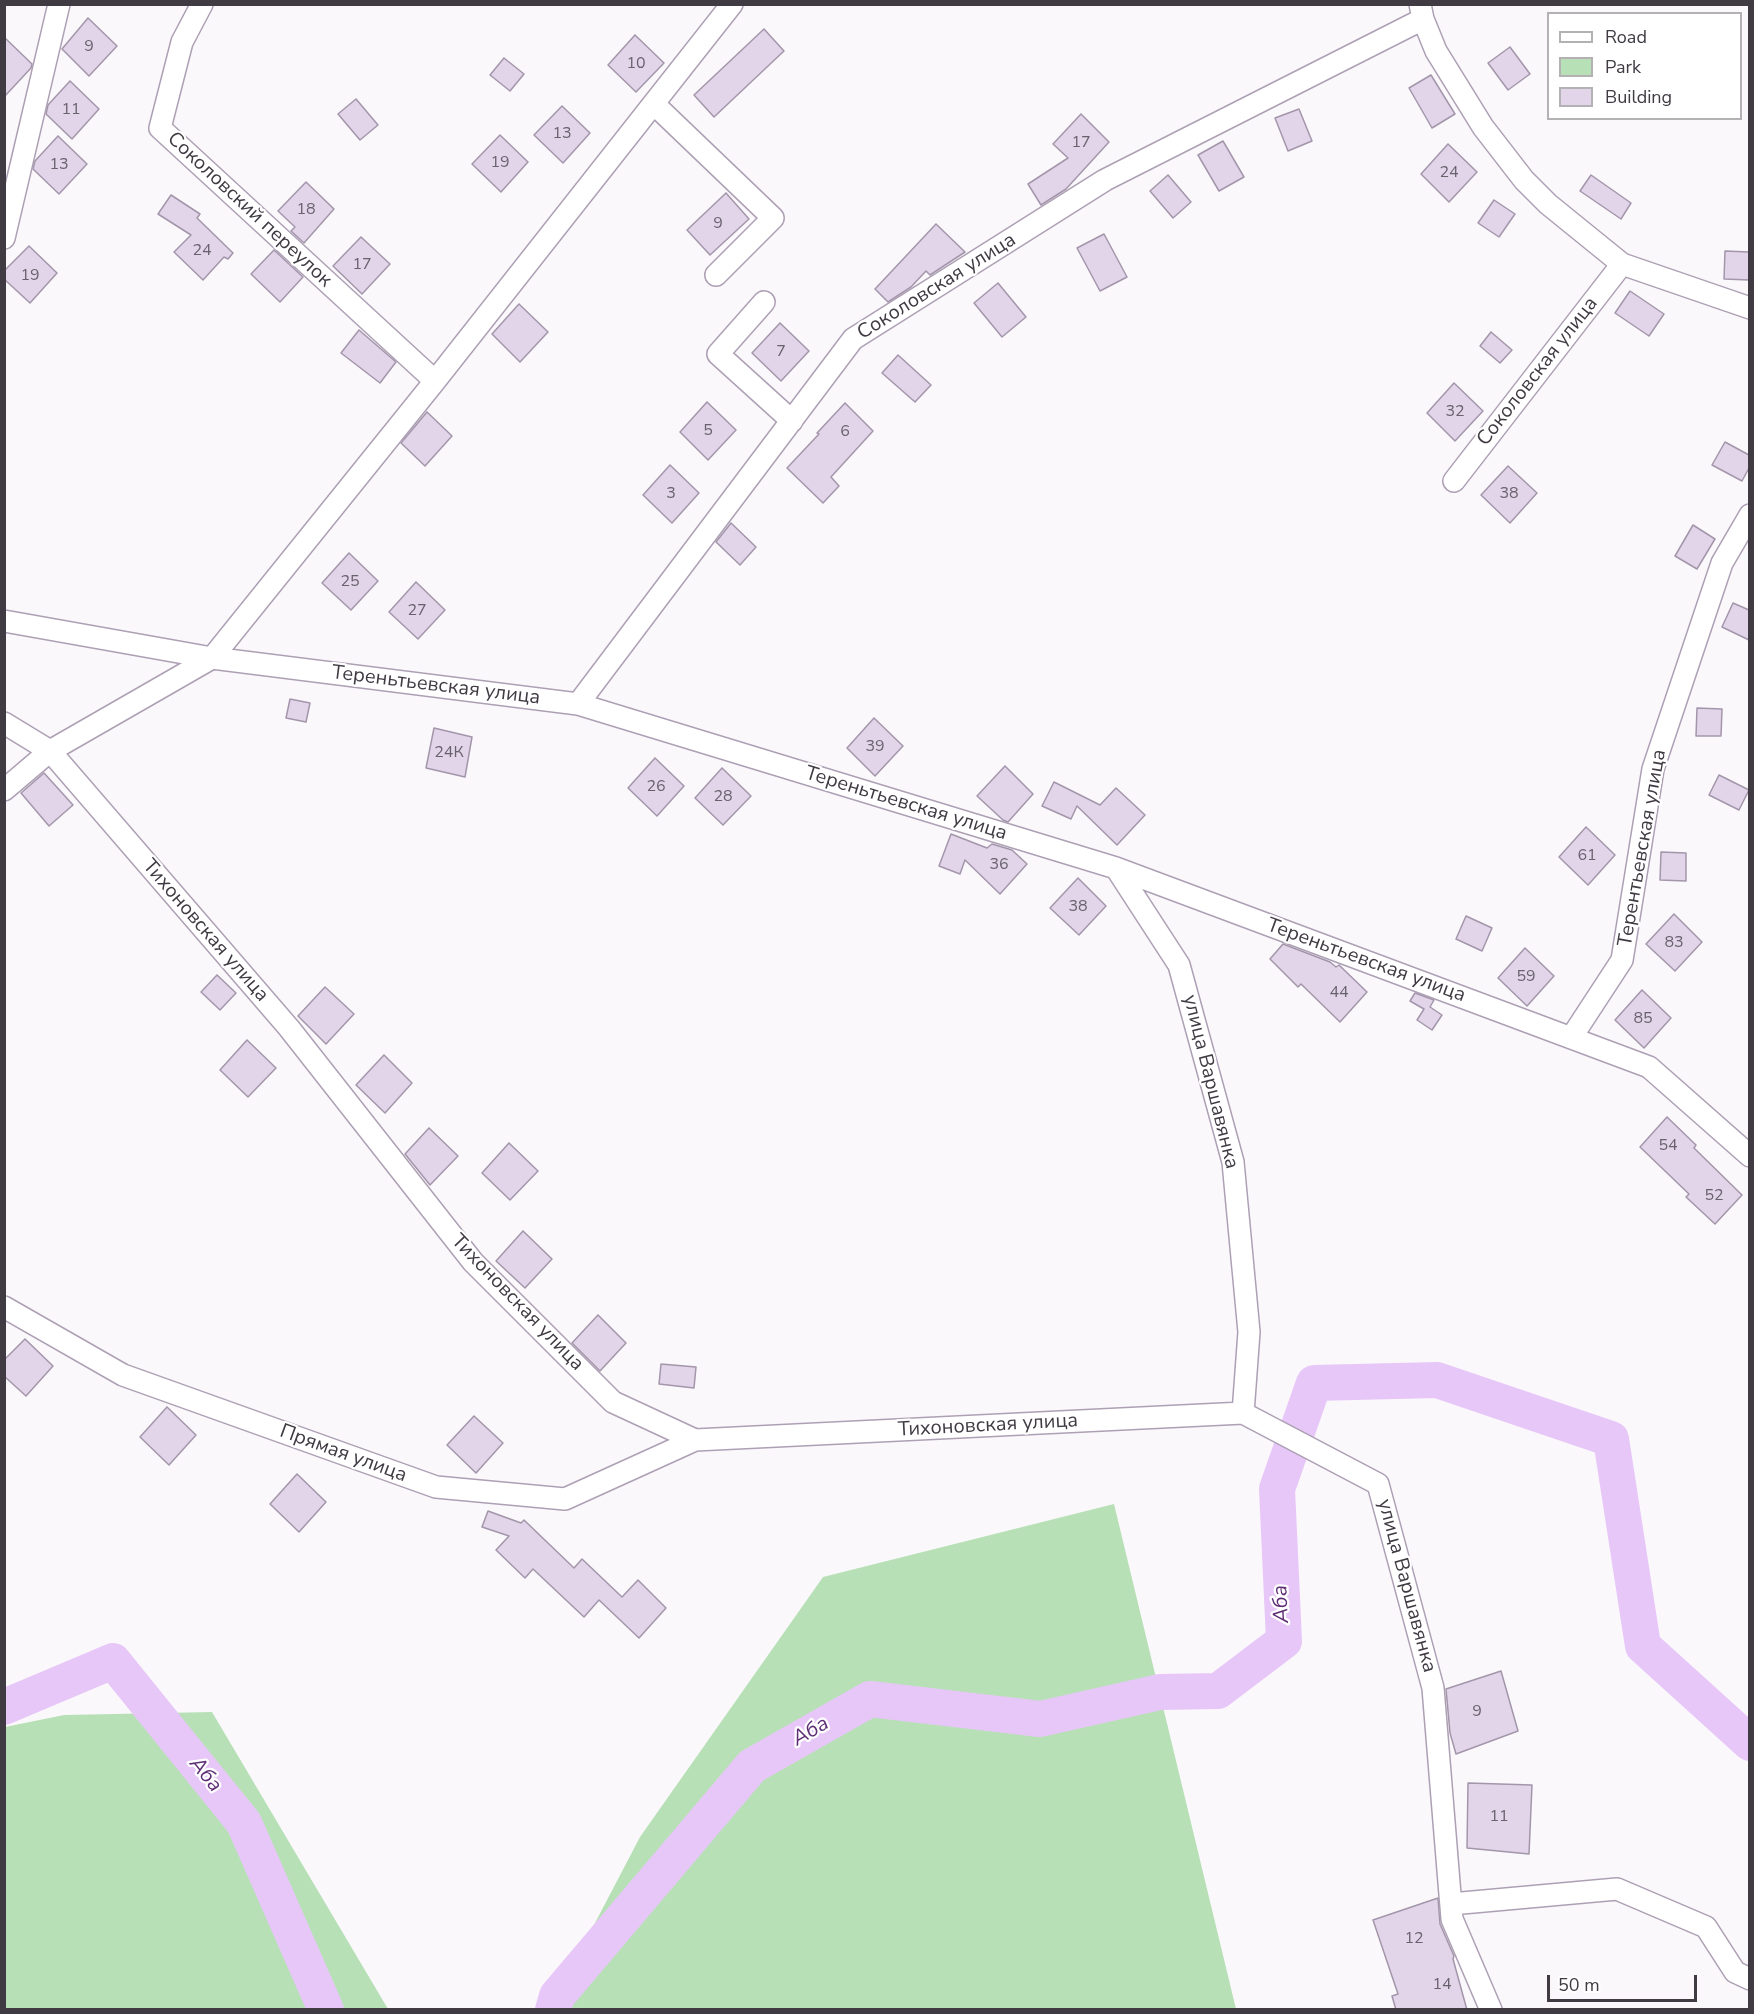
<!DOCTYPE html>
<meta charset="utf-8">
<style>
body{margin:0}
#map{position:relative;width:1754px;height:2014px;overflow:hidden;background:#fbf8fc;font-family:"Nunito Sans",sans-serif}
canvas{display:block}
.frame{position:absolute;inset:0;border:6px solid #403b43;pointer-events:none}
.legend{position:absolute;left:1547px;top:12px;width:195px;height:108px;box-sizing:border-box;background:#fff;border:2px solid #b3b1b4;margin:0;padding:8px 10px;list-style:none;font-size:18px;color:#403b43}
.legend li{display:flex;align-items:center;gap:12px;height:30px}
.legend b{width:30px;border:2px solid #b3b1b4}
.scale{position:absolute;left:1547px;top:1975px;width:150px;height:27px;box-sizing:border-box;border:3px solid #403b43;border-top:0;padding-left:8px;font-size:18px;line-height:21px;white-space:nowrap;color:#403b43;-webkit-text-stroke:4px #fff;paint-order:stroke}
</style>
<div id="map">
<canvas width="1754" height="2014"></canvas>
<div class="frame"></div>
<ul class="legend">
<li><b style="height:8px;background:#fff"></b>Road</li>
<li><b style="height:16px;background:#b7e0b6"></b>Park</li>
<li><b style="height:16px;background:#e2d5ea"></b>Building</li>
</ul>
<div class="scale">50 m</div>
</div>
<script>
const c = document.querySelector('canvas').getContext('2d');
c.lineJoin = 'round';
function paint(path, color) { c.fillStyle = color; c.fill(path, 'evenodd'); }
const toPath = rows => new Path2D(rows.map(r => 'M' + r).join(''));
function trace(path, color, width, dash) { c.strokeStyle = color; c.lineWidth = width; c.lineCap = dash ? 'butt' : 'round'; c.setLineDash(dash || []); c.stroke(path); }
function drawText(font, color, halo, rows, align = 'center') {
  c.font = font + ' "Nunito Sans",sans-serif'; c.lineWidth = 4.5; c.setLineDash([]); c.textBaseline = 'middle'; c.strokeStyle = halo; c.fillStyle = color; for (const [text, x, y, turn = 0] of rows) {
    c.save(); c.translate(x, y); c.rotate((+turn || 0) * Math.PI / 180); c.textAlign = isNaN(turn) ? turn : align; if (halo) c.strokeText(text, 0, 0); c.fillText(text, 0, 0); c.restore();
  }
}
paint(toPath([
 [1114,1504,1236,2009,550,2009,640,1837,823,1577],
 [212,1712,388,2009,5,2009,5,1727,64,1715]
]), '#b7e0b6');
trace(toPath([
 [4,1707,113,1661,244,1823,326,2010],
 [553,2010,557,1996,752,1766,870,1699,1040,1719,1160,1692,1218,1691,1284,1641,1277,1489,1314,1383,1437,1380,1611,1439,1643,1646,1750,1743]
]), '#e7c7f8', 36);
const building = toPath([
 [88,18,117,46,89,76,62,49,88,18],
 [764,29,784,51,714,117,694,95,764,29],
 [635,35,664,63,636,92,608,65,635,35],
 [4,37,32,64,31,68,4,97,4,37],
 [1510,47,1530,74,1508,90,1488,63,1510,47],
 [504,58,524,74,510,91,490,75,504,58],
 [1431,75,1455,114,1432,128,1409,88,1431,75],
 [70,81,99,109,72,139,46,114,48,105,70,81],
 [356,99,378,125,360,140,338,114,356,99],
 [562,106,590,133,563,163,534,135,562,106],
 [1299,109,1312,141,1288,151,1275,118,1299,109],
 [1081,114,1109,142,1066,189,1041,205,1028,184,1068,158,1053,144,1081,114],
 [500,135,528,162,501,192,472,164,500,135],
 [58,136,87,164,59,194,33,169,35,161,58,136],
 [1223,141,1244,177,1219,191,1198,155,1223,141],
 [1448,144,1477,172,1449,202,1421,174,1448,144],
 [1168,175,1191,202,1173,218,1150,191,1168,175],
 [1591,175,1631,203,1621,219,1580,191,1591,175],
 [306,182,334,209,304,243,291,231,295,227,278,211,306,182],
 [726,193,749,219,710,255,687,230,726,193],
 [171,195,200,214,197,218,233,253,228,259,224,257,203,280,174,252,191,235,158,214,171,195],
 [1494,200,1515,214,1499,237,1478,223,1494,200],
 [936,224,965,252,930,275,926,271,911,287,888,302,875,289,936,224],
 [1104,234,1127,277,1100,291,1077,248,1104,234],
 [361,237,390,264,362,294,333,266,361,237],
 [29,246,57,273,30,303,4,279,4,271,29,246],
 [274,250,303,277,280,302,251,274,274,250],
 [1725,251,1749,252,1749,280,1724,279,1725,251],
 [998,283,1026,317,1002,337,974,303,998,283],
 [1630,291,1664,314,1649,336,1615,313,1630,291],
 [519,304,548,332,520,362,492,334,519,304],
 [780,323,809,351,781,381,752,353,780,323],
 [359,330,396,362,380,383,341,353,359,330],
 [1491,332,1512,350,1500,363,1480,346,1491,332],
 [898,355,931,385,915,402,882,373,898,355],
 [1454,383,1483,411,1455,441,1427,413,1454,383],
 [707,402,736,430,708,460,680,432,707,402],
 [845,403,873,431,831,477,839,486,823,503,787,468,819,434,817,433,845,403],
 [427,412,452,436,425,466,401,443,427,412],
 [1725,442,1749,455,1749,468,1742,481,1712,465,1725,442],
 [670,465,699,493,672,523,643,495,670,465],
 [1508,466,1537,493,1510,523,1481,495,1508,466],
 [731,523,756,547,740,565,716,542,731,523],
 [1693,525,1715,539,1697,569,1675,556,1693,525],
 [349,553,378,581,351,610,322,583,349,553],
 [416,582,445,610,418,639,389,612,416,582],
 [1733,603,1749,610,1749,640,1722,627,1733,603],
 [290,699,310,703,306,722,286,718,290,699],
 [1697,708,1722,709,1721,736,1696,736,1697,708],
 [874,718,903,746,875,776,847,748,874,718],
 [434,728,472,737,465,777,426,768,434,728],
 [655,758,684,786,657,816,628,788,655,758],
 [1005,766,1033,794,1008,822,1003,820,977,796,1005,766],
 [722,768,751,796,723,825,695,798,722,768],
 [44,773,73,805,49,826,21,793,44,773],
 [1719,775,1749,790,1739,810,1709,795,1719,775],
 [1054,782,1100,805,1116,788,1145,815,1117,845,1077,806,1071,819,1042,806,1054,782],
 [1586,827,1615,855,1588,885,1559,857,1586,827],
 [951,834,987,848,992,844,1012,850,1027,864,1000,894,965,860,960,874,939,866,951,834],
 [1661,852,1686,853,1686,881,1660,880,1661,852],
 [1078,878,1106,906,1079,935,1050,908,1078,878],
 [1674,914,1702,942,1675,971,1646,944,1674,914],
 [1466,916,1492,928,1482,951,1456,939,1466,916],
 [1283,944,1330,962,1336,967,1339,965,1367,992,1340,1022,1301,984,1298,987,1270,959,1283,944],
 [1525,948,1554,976,1527,1006,1498,978,1525,948],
 [217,975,236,993,220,1010,201,992,217,975],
 [325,987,354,1014,326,1044,298,1016,325,987],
 [1642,990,1671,1018,1644,1048,1615,1020,1642,990],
 [1415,993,1434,1000,1430,1007,1442,1015,1432,1030,1417,1020,1424,1009,1410,1001,1415,993],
 [247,1040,276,1068,248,1097,220,1070,247,1040],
 [384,1055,412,1083,385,1113,356,1085,384,1055],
 [1667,1117,1696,1145,1694,1148,1742,1195,1715,1224,1686,1197,1689,1194,1640,1147,1667,1117],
 [429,1128,458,1156,430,1185,405,1154,429,1128],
 [509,1143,538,1171,510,1200,482,1173,509,1143],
 [523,1231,552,1259,525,1288,496,1261,523,1231],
 [598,1315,626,1343,600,1371,572,1343,598,1315],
 [25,1339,53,1366,26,1396,4,1376,4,1360,25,1339],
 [661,1364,696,1367,694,1388,659,1384,661,1364],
 [167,1407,196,1435,169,1465,140,1437,167,1407],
 [474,1416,503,1443,476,1473,447,1445,474,1416],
 [297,1474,326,1502,299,1532,270,1504,297,1474],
 [488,1511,521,1523,524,1520,574,1568,582,1559,622,1597,638,1580,666,1608,639,1638,599,1600,584,1617,533,1569,525,1578,496,1550,509,1536,482,1527,488,1511],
 [1501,1671,1518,1731,1456,1754,1450,1733,1446,1689,1501,1671],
 [1468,1783,1532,1785,1529,1854,1467,1848,1468,1783],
 [1438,1898,1440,1924,1454,1956,1453,1959,1467,2010,1396,2010,1392,1996,1398,1994,1373,1920,1438,1898]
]);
paint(building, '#e2d5ea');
trace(building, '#a396aa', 1.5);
const minor = toPath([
 [202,4,182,42,160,128,435,381],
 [1423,19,1436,51,1483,127,1524,180,1548,204,1622,264,1750,308],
 [654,104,773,218,716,275],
 [4,238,59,4],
 [764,302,718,354,792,421],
 [1454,481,1622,264],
 [4,621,212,658,578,704,1116,868,1649,1067,1750,1156],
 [578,704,853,339,1105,180,1423,19,1420,4],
 [4,723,50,751,289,1028,473,1262,613,1402,695,1440,1243,1413],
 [4,790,50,751,212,658,435,381,732,4],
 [1116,868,1179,965,1233,1162,1249,1332,1243,1413,1378,1484,1433,1688,1452,1919,1491,2010],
 [1571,1038,1622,960,1653,769,1722,563,1750,515],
 [4,1307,123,1375,436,1487,565,1499,695,1440],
 [1451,1904,1617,1889,1706,1927,1735,1972,1750,1979]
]);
trace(minor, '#ada0b4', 24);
trace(minor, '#fff', 21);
drawText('16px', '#68626d', null, [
 ["9",89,47],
 ["10",636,64],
 ["11",71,110],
 ["13",562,134],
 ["17",1081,143],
 ["19",500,163],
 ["13",59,165],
 ["24",1449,173],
 ["18",306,210],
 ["9",718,224],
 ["24",202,251],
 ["17",362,265],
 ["19",30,276],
 ["7",781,352],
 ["32",1455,412],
 ["5",708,431],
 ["6",845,432],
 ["3",671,494],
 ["38",1509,494],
 ["25",350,582],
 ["27",417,611],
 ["39",875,747],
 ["24К",449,753],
 ["26",656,787],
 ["28",723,797],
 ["61",1587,856],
 ["36",999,865],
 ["38",1078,907],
 ["83",1674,943],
 ["59",1526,977],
 ["44",1339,993],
 ["85",1643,1019],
 ["54",1668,1146],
 ["52",1714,1196],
 ["9",1477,1712],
 ["11",1499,1817],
 ["12",1414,1939],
 ["14",1442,1985]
]);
drawText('20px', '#403b43', '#fff', [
 ["Соколовский переулок",249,210,43],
 ["Соколовская улица",937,287,-32],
 ["Соколовская улица",1538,372,-52],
 ["Тереньтьевская улица",436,686,7],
 ["Тереньтьевская улица",906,804,17],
 ["Терентьевская улица",1643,848,-80],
 ["Тихоновская улица",205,931,49],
 ["Тереньтьевская улица",1366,961,20],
 ["улица Варшавянка",1210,1082,76],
 ["Тихоновская улица",517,1303,46],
 ["Тихоновская улица",988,1426,-3],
 ["Прямая улица",343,1454,20],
 ["улица Варшавянка",1406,1586,75]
]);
drawText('italic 21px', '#5e2e75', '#fff', [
 ["Аба",1282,1604,-93],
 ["Аба",811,1732,-30],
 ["Аба",205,1775,51]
]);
</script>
